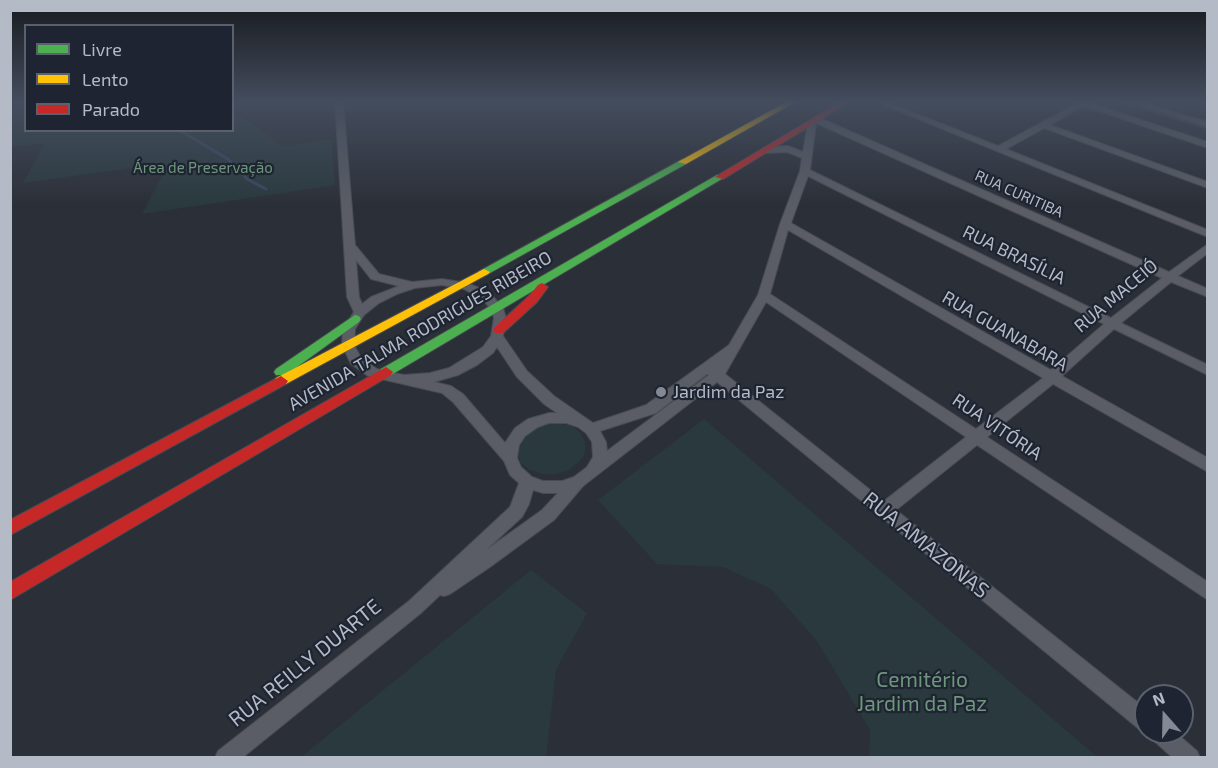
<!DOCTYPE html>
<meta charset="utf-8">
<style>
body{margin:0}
#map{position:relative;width:1218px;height:768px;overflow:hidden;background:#2b2f37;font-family:"Exo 2",sans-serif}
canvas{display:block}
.frame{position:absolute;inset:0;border:12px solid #b5bac7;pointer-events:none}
.legend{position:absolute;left:24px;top:24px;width:210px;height:108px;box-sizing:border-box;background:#1e2431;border:2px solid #5a606d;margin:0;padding:8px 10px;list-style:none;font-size:18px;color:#b5bac7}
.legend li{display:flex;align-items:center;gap:12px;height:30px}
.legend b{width:30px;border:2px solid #5a606d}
.north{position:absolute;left:1134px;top:684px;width:60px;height:60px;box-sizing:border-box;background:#1e2431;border:2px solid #5a606d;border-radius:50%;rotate:340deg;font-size:16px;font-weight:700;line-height:24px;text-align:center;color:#b5bac7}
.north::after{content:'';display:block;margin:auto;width:21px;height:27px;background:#858995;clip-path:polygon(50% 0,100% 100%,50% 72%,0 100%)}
</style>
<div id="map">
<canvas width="1218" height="768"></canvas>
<div class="frame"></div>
<ul class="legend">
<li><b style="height:8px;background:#4caf50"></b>Livre</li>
<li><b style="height:8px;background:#ffc107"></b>Lento</li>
<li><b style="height:8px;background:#c62828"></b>Parado</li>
</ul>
<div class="north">N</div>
</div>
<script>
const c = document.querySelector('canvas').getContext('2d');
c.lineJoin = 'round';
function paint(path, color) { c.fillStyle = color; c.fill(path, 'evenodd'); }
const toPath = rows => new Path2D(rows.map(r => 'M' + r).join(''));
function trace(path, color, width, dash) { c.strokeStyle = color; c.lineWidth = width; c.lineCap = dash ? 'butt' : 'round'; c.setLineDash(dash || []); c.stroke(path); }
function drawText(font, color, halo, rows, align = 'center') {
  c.font = font + ' "Exo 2",sans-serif'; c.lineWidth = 4.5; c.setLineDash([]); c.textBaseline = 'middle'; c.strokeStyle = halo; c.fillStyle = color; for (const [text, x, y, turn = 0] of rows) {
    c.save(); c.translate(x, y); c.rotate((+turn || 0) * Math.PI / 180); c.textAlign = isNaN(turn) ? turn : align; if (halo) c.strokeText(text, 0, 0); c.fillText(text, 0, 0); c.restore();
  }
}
paint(toPath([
 [10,101,25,101,26,130,232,130,234,112,283,146,331,139,335,185,142,214,166,168,136,167,23,183,45,143,11,147],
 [704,419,1097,757,869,757,870,730,817,641,771,589,723,567,657,564,598,500],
 [547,423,560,423,572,426,581,433,585,442,585,453,579,462,569,470,556,474,543,474,530,470,521,463,517,453,519,442,525,433],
 [531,570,587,613,556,670,546,757,301,757]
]), '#29393d');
trace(toPath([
 [1120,101,1208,128],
 [179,130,228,159,247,179,266,189]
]), '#3a4760', 3);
const street = toPath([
 [335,101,343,101,355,245,379,274,412,282,442,279,467,283,489,292,503,308,506,318,503,336,527,371,554,396,593,423,646,405,729,345,758,295,780,224,800,171,802,158,787,152,765,153,761,150,765,147,788,146,803,152,808,123,813,121,814,118,820,118,1169,272,1208,244,1208,253,1178,276,1208,289,1208,297,1171,282,1121,323,1208,365,1208,375,1114,329,1062,376,1208,458,1208,472,1053,384,987,437,1208,582,1208,600,977,445,896,510,1146,709,1146,732,1139,729,717,382,583,486,554,520,490,567,450,594,444,596,440,595,421,613,242,758,215,758,218,751,409,601,510,507,519,483,510,475,504,461,453,402,442,393,368,376,351,364,342,345,343,329,354,312,347,297,335,101],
 [816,123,1162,278,1111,318,810,170,816,123],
 [808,176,1104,324,1051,370,791,223,808,176],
 [788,230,1043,378,976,429,770,294,788,230],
 [356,260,371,279,399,286,371,297,362,304,359,297,356,260],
 [442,285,464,289,481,298,491,309,494,318,491,336,483,347,449,368,430,373,404,375,377,369,361,358,354,345,355,329,364,315,379,303,397,294,415,288,442,285],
 [766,302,966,437,884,501,725,374,766,302],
 [497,347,517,377,544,404,557,413,549,413,528,419,515,428,505,443,463,394,451,386,434,382,458,375,477,365,493,353,497,347],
 [707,374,709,375,607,451,606,442,600,431,656,413,707,374],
 [549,423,566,423,578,427,586,433,592,442,593,457,587,467,574,477,562,481,543,481,532,477,521,467,517,458,519,445,525,436,538,427,549,423],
 [533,490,543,493,558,493,542,510,486,550,522,517,529,504,533,490],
 [874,101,884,101,998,146,1082,101,1092,101,1090,103,1208,142,1208,148,1084,106,1050,125,1208,182,1208,188,1044,128,1006,149,1208,230,1208,237,874,101],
 [1126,101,1137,101,1208,122,1208,127,1126,101],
 [1149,732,1175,732,1197,751,1200,758,1173,758,1152,739,1149,732]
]);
const fast = toPath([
 [683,159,686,160,686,164,488,274,484,275,478,272,683,159],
 [717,175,725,177,391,375,381,375,379,372,381,369,717,175],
 [355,315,359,316,361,319,359,322,286,375,276,375,274,372,276,369,355,315]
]);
const slow = toPath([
 [788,101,797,101,686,164,678,162,788,101],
 [484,269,490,272,488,274,286,384,276,384,274,381,276,378,484,269]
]);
const jam = toPath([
 [842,101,851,101,723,179,715,177,842,101],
 [542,283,548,287,537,302,503,333,495,333,493,330,495,327,529,296,538,285,542,283],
 [386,367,393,372,391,375,10,600,10,582,386,367],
 [281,376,288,381,286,384,10,535,10,520,281,376]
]);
trace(street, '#484b52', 2);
trace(fast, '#484b52', 2);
trace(slow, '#484b52', 2);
trace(jam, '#484b52', 2);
paint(street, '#5a5d65');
paint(fast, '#4caf50');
paint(slow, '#ffc107');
paint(jam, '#c62828');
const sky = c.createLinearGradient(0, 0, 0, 208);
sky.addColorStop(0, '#181a1e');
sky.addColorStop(0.49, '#444d5e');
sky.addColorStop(1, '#444d5e00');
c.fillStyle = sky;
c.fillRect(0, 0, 1218, 208);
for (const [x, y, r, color] of [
 [661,392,6,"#858995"]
]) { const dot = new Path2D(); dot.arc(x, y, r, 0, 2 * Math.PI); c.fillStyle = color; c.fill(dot); trace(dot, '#1e2431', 2); }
drawText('15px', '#6e967c', '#1e2431', [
 ["Área de Preservação",203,168]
]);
drawText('15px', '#b5bac7', '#1e2431', [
 ["RUA CURITIBA",1019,194,24]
]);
drawText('18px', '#b5bac7', '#1e2431', [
 ["RUA BRASÍLIA",1014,255,26],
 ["RUA MACEIÓ",1116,296,-40],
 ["AVENIDA TALMA RODRIGUES RIBEIRO",420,331,-30],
 ["RUA GUANABARA",1005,331,30],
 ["RUA VITÓRIA",997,427,34]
]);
drawText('18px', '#b5bac7', '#1e2431', [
 ["Jardim da Paz",673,392]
], 'left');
drawText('21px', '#b5bac7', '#1e2431', [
 ["RUA AMAZONAS",926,545,39],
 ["RUA REILLY DUARTE",305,663,-39]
]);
drawText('21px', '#6e967c', '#1e2431', [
 ["Cemitério",922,680],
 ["Jardim da Paz",922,704]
]);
</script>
